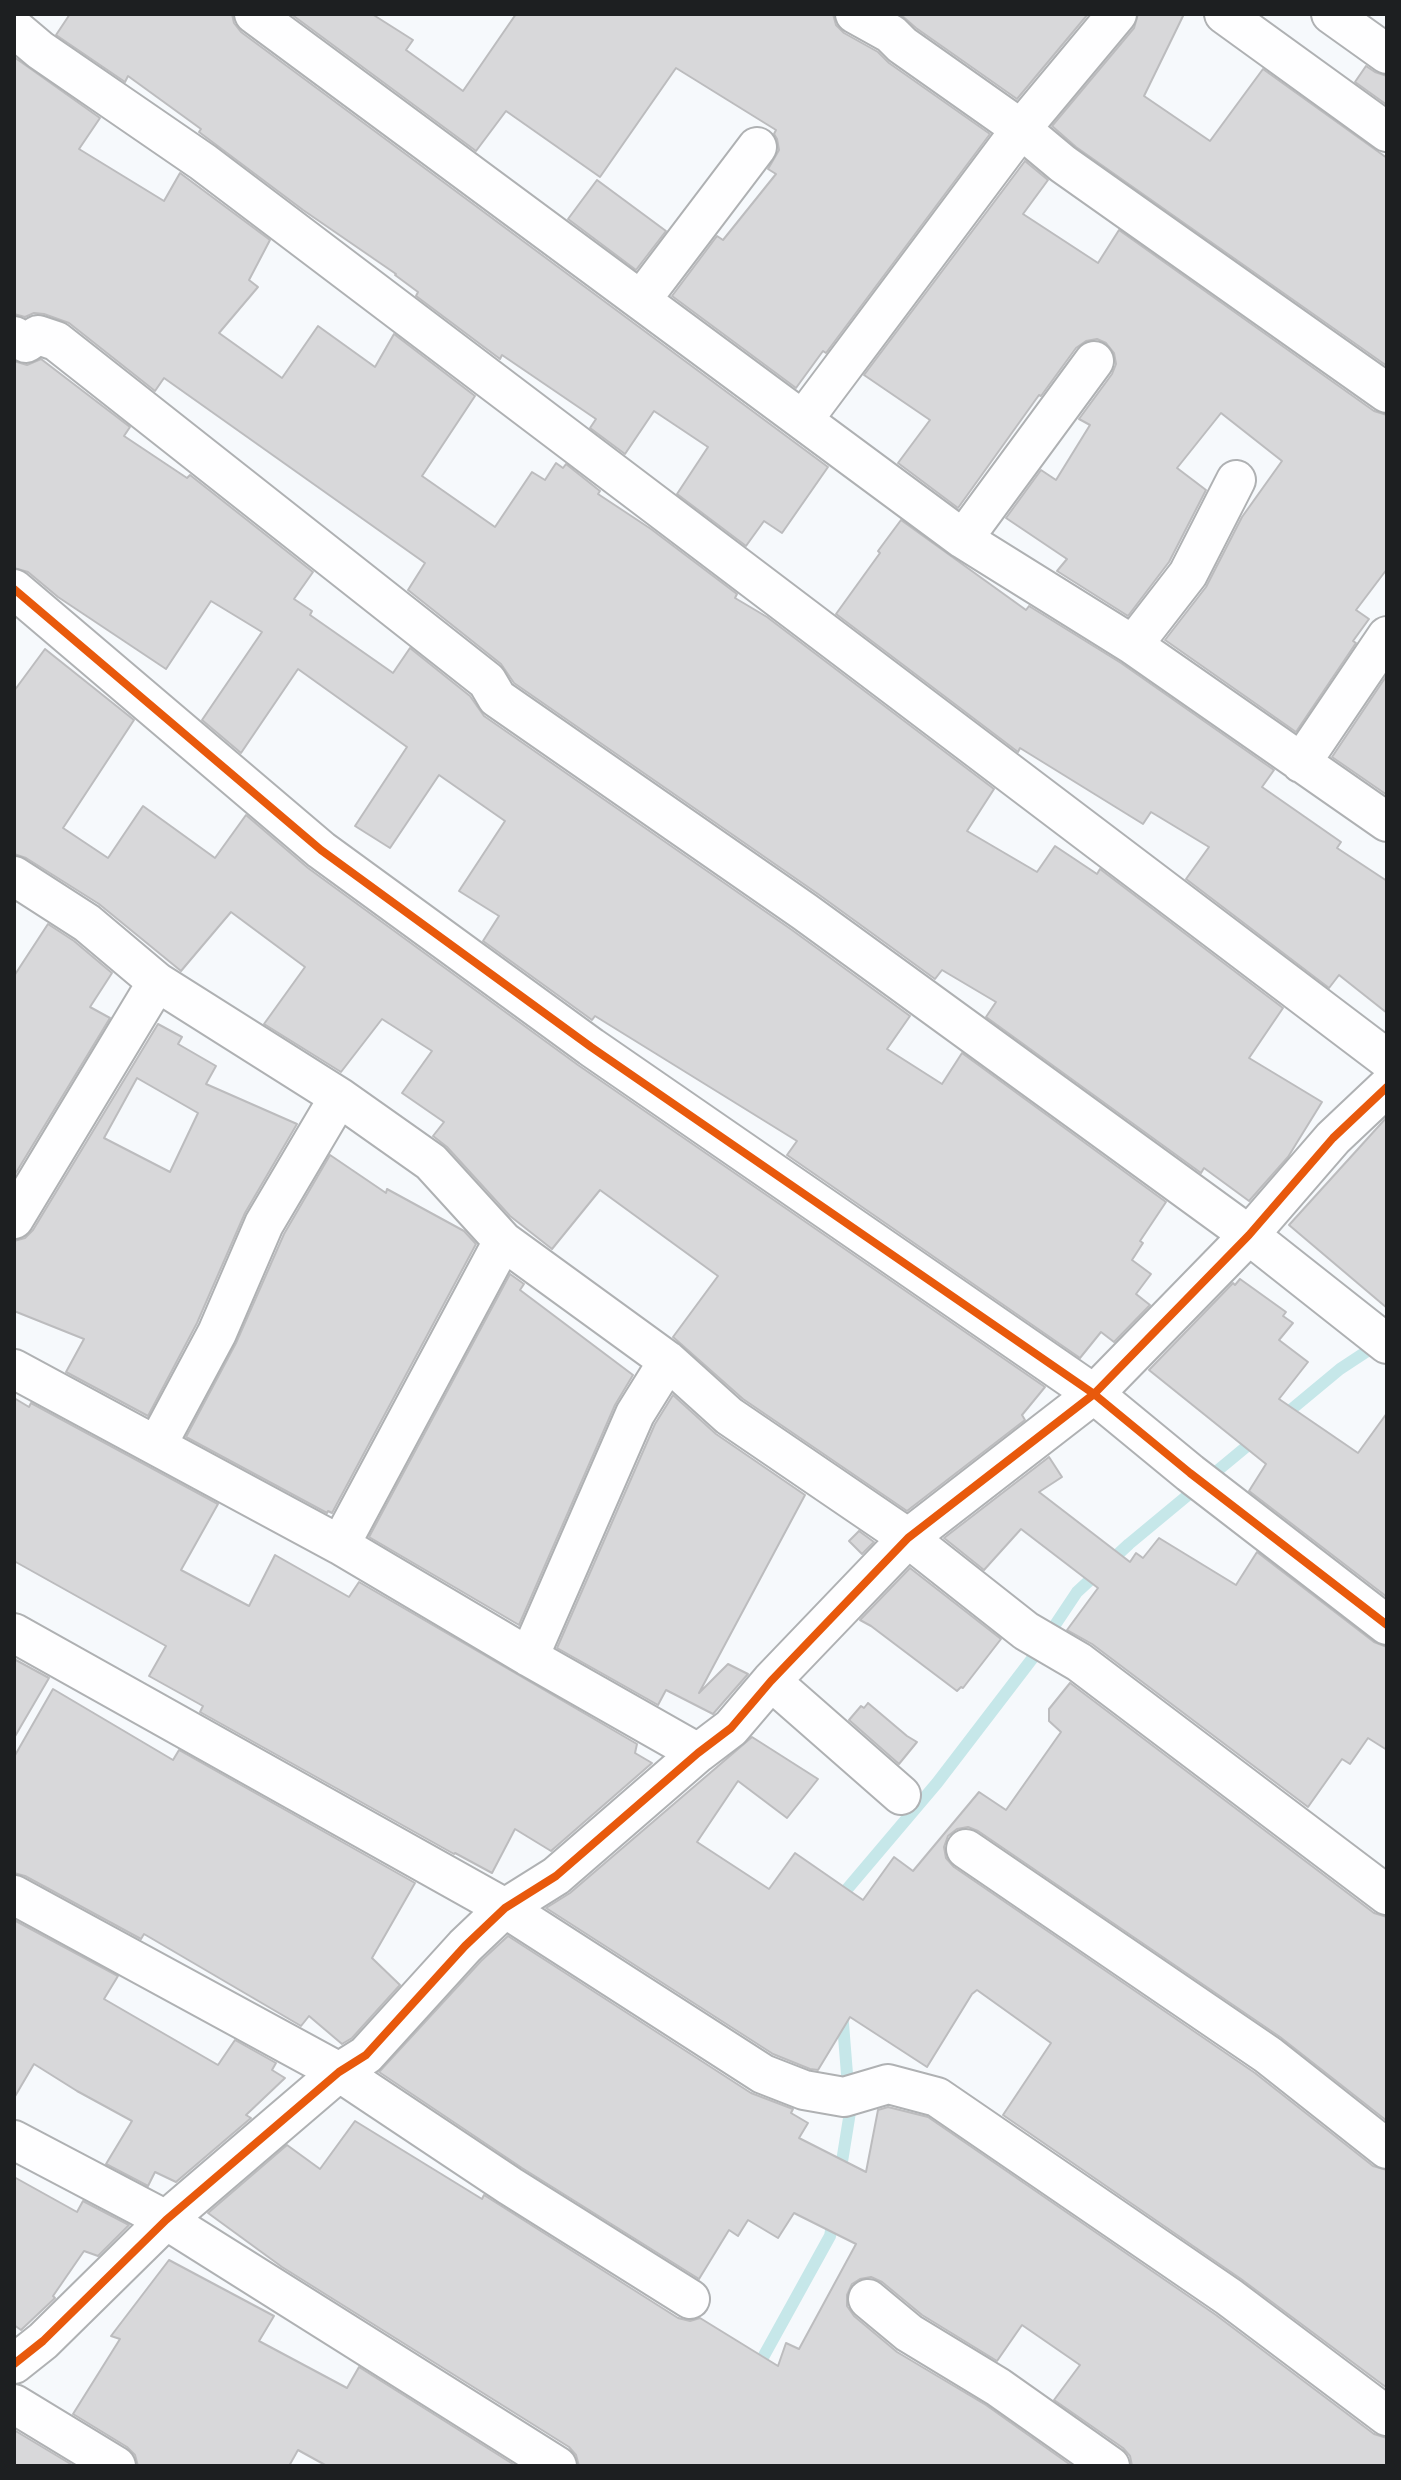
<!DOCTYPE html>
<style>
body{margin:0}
#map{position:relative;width:1401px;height:2480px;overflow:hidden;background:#f6f9fc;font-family:Spectral,serif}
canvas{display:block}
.frame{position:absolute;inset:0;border:16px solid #1d1f21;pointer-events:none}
</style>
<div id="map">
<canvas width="1401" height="2480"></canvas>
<div class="frame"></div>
</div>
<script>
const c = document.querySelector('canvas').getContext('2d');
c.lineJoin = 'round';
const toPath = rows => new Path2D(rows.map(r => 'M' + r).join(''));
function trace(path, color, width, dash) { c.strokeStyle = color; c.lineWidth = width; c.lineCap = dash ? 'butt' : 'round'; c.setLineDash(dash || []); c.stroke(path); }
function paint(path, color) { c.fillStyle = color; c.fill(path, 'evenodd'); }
trace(toPath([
 [1281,1418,1340,1369,1378,1344],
 [837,1901,937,1783,1035,1655,1077,1592,1129,1544,1258,1437],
 [840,2174,850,2112,842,2011],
 [756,2370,830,2236,834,2216]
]), '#c6e7e9', 12);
const building = toPath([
 [70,14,232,14,234,23,241,32,828,467,782,533,764,521,746,546,677,494,708,447,654,411,625,454,590,428,596,419,502,355,500,359,416,296,418,292,395,275,396,274,303,210,199,132,201,129,128,76,125,82,56,35,70,14],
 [291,14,372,14,413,40,406,50,463,91,516,14,833,14,836,25,844,33,878,52,889,63,990,134,826,353,823,351,796,388,672,296,717,236,723,240,776,174,768,169,779,150,777,139,774,134,776,130,676,68,600,177,506,111,476,151,291,14],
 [900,14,1088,14,1017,99,916,28,900,14],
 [1138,14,1184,14,1144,96,1210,141,1263,69,1387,158,1387,366,1076,147,1052,126,1134,28,1138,14],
 [14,57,100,118,79,149,164,201,180,173,270,240,249,280,258,287,219,333,282,378,318,326,375,367,394,334,475,396,422,476,495,527,532,472,545,480,556,463,563,468,566,464,600,491,598,494,651,529,737,594,735,598,767,617,994,789,967,831,1037,872,1055,846,1097,874,1100,869,1283,1008,1249,1058,1322,1102,1288,1157,1249,1201,1204,1168,1201,1173,986,1017,996,1002,942,970,935,979,818,894,514,683,501,664,408,590,425,563,164,378,155,391,69,323,44,314,34,313,25,317,14,314,14,57],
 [1366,66,1375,72,1387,76,1387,105,1355,82,1366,66],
 [1025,161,1048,180,1023,214,1098,263,1119,230,1374,411,1387,415,1387,569,1356,610,1369,619,1353,641,1356,643,1296,732,1165,640,1206,587,1242,517,1282,461,1221,413,1177,468,1206,490,1169,562,1128,616,1057,571,1067,559,1006,518,1041,470,1056,480,1090,425,1079,419,1112,374,1116,364,1114,353,1106,343,1097,339,1086,341,1076,348,1041,396,1039,395,958,508,898,463,930,420,864,375,1025,161],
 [597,180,666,231,636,270,568,219,597,180],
 [41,359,130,427,124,436,187,478,190,475,313,572,294,599,312,611,310,615,393,673,410,648,470,696,484,716,792,930,910,1016,887,1049,942,1084,962,1053,1166,1202,1140,1241,1143,1243,1132,1260,1151,1274,1136,1294,1150,1305,1114,1342,1101,1332,1080,1358,787,1155,797,1141,595,1016,592,1020,483,941,499,916,459,891,505,821,439,775,390,848,355,826,407,747,298,669,241,753,202,720,262,632,211,601,166,669,58,597,28,572,14,568,14,361,27,365,41,359],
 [901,520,1026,610,1029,606,1121,663,1274,770,1262,787,1341,842,1337,848,1387,881,1387,1013,1339,975,1329,988,1186,879,1209,847,1151,812,1143,824,1020,748,1018,752,836,614,880,553,878,551,901,520],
 [45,649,134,720,63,828,108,858,143,806,215,858,246,815,308,868,578,1065,1045,1387,1022,1415,1025,1420,907,1511,743,1399,673,1337,718,1276,600,1190,552,1249,510,1216,447,1147,433,1136,444,1122,402,1093,432,1051,382,1019,341,1072,264,1024,305,967,231,912,181,971,99,904,26,858,14,854,14,691,45,649],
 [1387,675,1387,795,1332,757,1387,675],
 [48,924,74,941,112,973,90,1007,110,1018,14,1176,14,976,48,924],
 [158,1024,182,1037,178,1044,216,1066,206,1084,297,1124,245,1213,197,1323,148,1416,66,1372,84,1339,14,1311,14,1241,25,1238,33,1230,158,1024],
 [137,1078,198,1113,170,1172,104,1138,137,1078],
 [1387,1117,1387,1308,1289,1225,1387,1117],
 [330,1155,386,1193,387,1189,464,1231,476,1244,332,1513,328,1511,327,1513,186,1437,236,1343,284,1234,330,1155],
 [510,1274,524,1284,520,1290,633,1375,615,1405,519,1625,369,1537,510,1274],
 [1240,1279,1286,1312,1283,1316,1293,1323,1279,1340,1308,1362,1279,1399,1358,1453,1387,1413,1387,1597,1249,1491,1266,1464,1149,1370,1233,1283,1235,1285,1240,1279],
 [673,1395,716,1434,805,1495,699,1693,728,1664,748,1674,713,1714,666,1690,658,1705,557,1648,655,1424,673,1395],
 [14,1398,29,1407,31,1403,218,1504,181,1570,249,1606,275,1555,349,1597,359,1582,637,1744,635,1753,652,1763,551,1851,515,1829,492,1873,455,1853,454,1854,200,1712,203,1706,149,1676,166,1646,14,1561,14,1398],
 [1049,1457,1062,1477,1039,1492,1130,1562,1136,1553,1143,1558,1159,1538,1236,1585,1257,1552,1374,1642,1387,1647,1387,1750,1368,1738,1350,1764,1342,1759,1308,1807,1092,1644,1067,1630,1098,1588,1021,1529,984,1570,944,1538,1049,1457],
 [859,1531,874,1542,862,1554,849,1541,859,1531],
 [910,1568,1001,1639,963,1688,961,1687,957,1691,871,1626,860,1620,910,1568],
 [14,1659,49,1678,14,1738,14,1659],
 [1070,1683,1374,1913,1387,1917,1387,2121,1280,2037,978,1831,968,1827,957,1829,948,1836,944,1847,946,1858,954,1867,1255,2073,1373,2166,1387,2170,1387,2388,1241,2279,1003,2115,1051,2043,977,1990,972,1994,927,2067,850,2017,818,2070,810,2069,773,2054,546,1908,570,1893,752,1737,818,1779,787,1818,738,1781,697,1842,769,1889,795,1853,863,1900,894,1857,913,1871,979,1792,1006,1810,1061,1732,1049,1721,1049,1709,1070,1683],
 [53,1689,173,1760,179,1750,415,1883,372,1958,400,1985,352,2038,342,2044,309,2016,301,2026,144,1934,141,1939,25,1876,14,1873,14,1757,53,1689],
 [868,1703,907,1736,917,1742,899,1764,849,1720,861,1706,864,1708,868,1703],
 [14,1920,118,1976,104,1999,218,2065,235,2040,276,2063,272,2070,285,2078,246,2115,251,2118,176,2182,155,2172,148,2186,106,2164,132,2121,77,2091,34,2064,14,2098,14,1920],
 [508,1936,751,2093,793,2109,791,2113,808,2123,799,2138,866,2172,878,2110,888,2107,928,2117,1216,2315,1374,2434,1387,2438,1387,2466,1132,2466,1130,2456,1123,2448,1054,2400,1080,2365,1022,2325,997,2361,922,2315,882,2282,871,2277,860,2279,852,2284,847,2295,847,2306,854,2316,897,2352,986,2405,1072,2466,579,2466,576,2455,569,2447,282,2267,208,2213,287,2145,320,2169,355,2121,482,2199,484,2195,678,2318,690,2321,700,2318,778,2366,786,2343,799,2349,856,2244,794,2213,778,2238,748,2220,738,2236,729,2230,699,2279,522,2168,379,2072,481,1961,508,1936],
 [14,2177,77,2212,83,2201,129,2225,98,2256,84,2251,53,2296,55,2298,21,2330,14,2325,14,2177],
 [169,2260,274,2316,259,2341,347,2388,359,2367,516,2466,327,2466,298,2450,289,2466,138,2466,135,2455,127,2447,73,2414,120,2339,111,2336,169,2260],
 [14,2430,74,2466,14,2466,14,2430]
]);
paint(building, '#d8d8da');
trace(building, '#bcbcbe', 2);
const minor = toPath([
 [254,14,963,539,1133,645,1387,822],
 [855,14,891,34,902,45,1021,129,1063,164,1387,393],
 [1224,14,1387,132],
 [1331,14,1387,54],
 [14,28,40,50,203,162,1387,1059],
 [641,300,757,147],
 [14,336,26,343,38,335,56,341,487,681,497,698,805,912,1249,1235,1387,1344],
 [803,420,1021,129,1117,14],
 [963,539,1094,361],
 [14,589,321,850,591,1047,1094,1394,1190,1473,1387,1625],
 [1133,645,1188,574,1236,480],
 [1301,763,1387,636],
 [14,876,87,923,157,982,339,1097,431,1162,503,1241,340,1545],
 [14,1219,157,982],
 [503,1241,668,1361],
 [14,1369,340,1545,529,1657,698,1753],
 [157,1445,217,1333,264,1224,339,1097],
 [14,1633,505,1908,763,2074,804,2090,844,2097,888,2084,937,2097,1229,2297,1387,2416],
 [529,1657,635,1414,668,1361,729,1416,908,1538,1026,1631,1079,1662,1387,1895],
 [771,1681,901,1795],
 [966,1849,1268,2055,1387,2149],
 [14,1895,339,2072,510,2186,690,2299],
 [14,2140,166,2220,557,2466],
 [868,2299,909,2333,998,2387,1110,2466],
 [14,2364,43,2341,166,2220,339,2072,366,2055,465,1946,505,1908,556,1876,698,1753,731,1728,771,1681,908,1538,1094,1394,1249,1235,1333,1138,1387,1087],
 [14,2404,116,2466]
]);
trace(minor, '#afb1b3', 42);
trace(minor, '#fefeff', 38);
trace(toPath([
 [14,589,321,850,591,1047,1094,1394,1190,1473,1387,1625],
 [14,2364,43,2341,166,2220,339,2072,366,2055,465,1946,505,1908,556,1876,698,1753,731,1728,771,1681,908,1538,1094,1394,1249,1235,1333,1138,1387,1087]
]), '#e8590c', 8);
</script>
